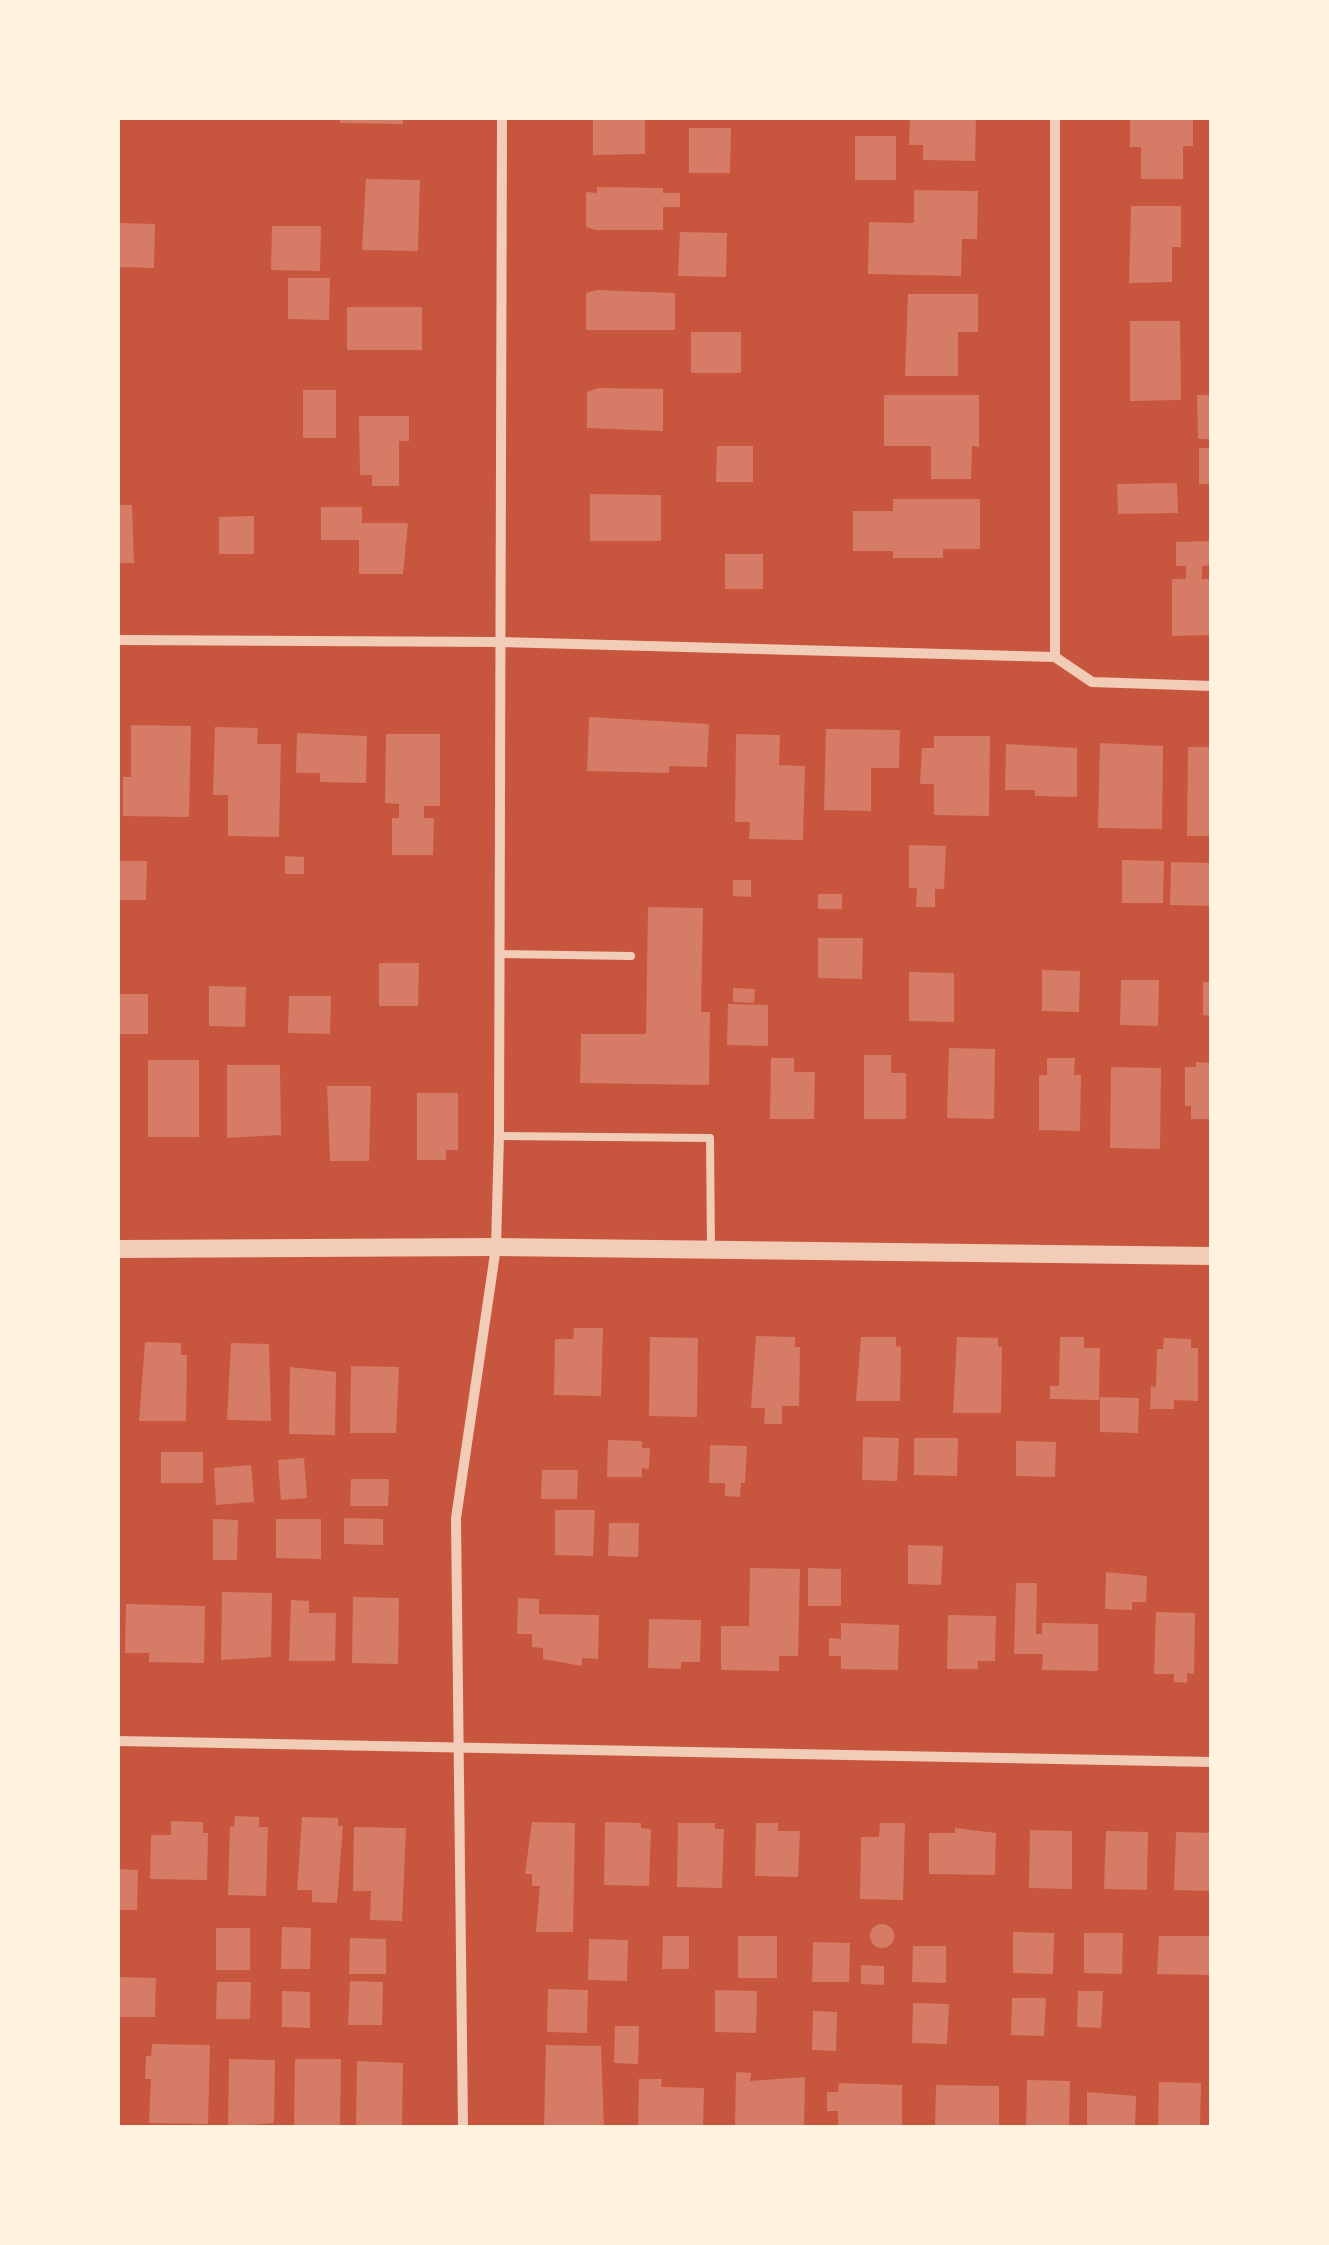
<!DOCTYPE html>
<style>
body{margin:0}
#map{position:relative;width:1329px;height:2245px;overflow:hidden;background:#c8553d;font-family:"Libre Baskerville",serif}
canvas{display:block}
.frame{position:absolute;inset:0;border:120px solid #fff3e0;pointer-events:none}
</style>
<div id="map">
<canvas width="1329" height="2245"></canvas>
<div class="frame"></div>
</div>
<script>
const c = document.querySelector('canvas').getContext('2d');
c.lineJoin = 'round';
function paint(path, color) { c.fillStyle = color; c.fill(path, 'evenodd'); }
const toPath = rows => new Path2D(rows.map(r => 'M' + r).join(''));
function trace(path, color, width, dash) { c.strokeStyle = color; c.lineWidth = width; c.lineCap = dash ? 'butt' : 'round'; c.setLineDash(dash || []); c.stroke(path); }
paint(toPath([
 [340,118,403,118,403,124,340,123],
 [593,118,645,118,645,154,593,155],
 [910,118,976,118,975,161,923,160,923,145,909,145],
 [1130,118,1193,118,1193,146,1183,146,1183,179,1141,179,1141,147,1130,147],
 [689,128,731,128,730,173,689,173],
 [855,136,896,136,896,180,855,180],
 [366,179,420,180,418,251,362,250],
 [597,187,663,188,663,193,680,193,680,207,663,207,663,230,596,230,586,227,586,192,597,193],
 [914,190,978,191,977,239,962,239,961,276,868,274,869,222,914,223],
 [1131,206,1181,206,1181,247,1172,247,1172,282,1129,283],
 [118,223,155,224,154,268,118,267],
 [272,226,321,226,320,271,271,270],
 [680,232,727,233,726,277,678,276],
 [288,278,330,278,329,320,288,319],
 [597,290,675,293,675,330,586,330,586,293],
 [908,294,978,294,978,332,958,332,958,376,905,376],
 [347,307,422,307,422,350,347,350],
 [1130,321,1180,321,1181,400,1130,401],
 [691,332,741,332,741,373,691,373],
 [598,388,663,389,663,431,587,428,587,392],
 [303,390,336,390,336,438,303,438],
 [884,395,979,395,979,447,972,446,971,479,931,479,931,446,884,446],
 [1197,395,1212,395,1212,439,1198,439],
 [359,416,409,416,409,441,399,441,399,486,372,486,372,475,360,475],
 [717,446,753,446,753,482,716,482],
 [1199,448,1212,448,1212,484,1199,484],
 [1177,483,1178,513,1118,514,1117,484],
 [590,494,661,495,661,541,590,541],
 [893,499,980,499,980,549,943,549,943,558,893,558,893,551,853,551,853,511,893,511],
 [118,505,132,505,134,563,118,563],
 [321,507,362,507,362,523,408,523,403,574,359,574,359,540,321,540],
 [254,516,254,554,219,554,219,517],
 [1212,541,1212,565,1202,566,1202,579,1212,579,1212,635,1172,636,1172,579,1186,579,1186,566,1176,566,1176,542],
 [725,554,763,554,763,589,725,589],
 [589,717,709,724,707,767,669,766,669,773,587,771],
 [131,725,191,726,189,817,123,816,123,777,131,777],
 [215,727,258,728,257,744,281,744,279,837,228,836,228,795,213,795],
 [826,729,900,730,899,768,871,768,871,811,824,810],
 [297,733,367,736,366,783,320,782,320,773,296,773],
 [386,734,440,734,440,806,424,806,424,818,434,818,433,855,392,855,392,818,399,818,399,804,385,803],
 [736,734,780,735,779,765,805,766,803,840,749,839,750,822,735,822],
 [934,736,990,736,989,816,934,815,934,784,920,784,922,748,934,748],
 [1100,743,1163,746,1162,829,1098,828],
 [1006,744,1077,748,1077,797,1035,796,1035,790,1005,790],
 [1188,747,1212,747,1212,836,1187,836],
 [909,845,946,846,944,889,935,889,935,907,916,907,917,888,909,888],
 [285,856,304,857,304,874,285,874],
 [1122,860,1164,861,1163,903,1122,903],
 [118,861,147,861,146,900,118,900],
 [1171,862,1212,863,1212,906,1170,905],
 [733,880,751,880,751,897,733,896],
 [818,894,842,894,842,909,818,909],
 [648,907,703,908,701,1012,710,1012,709,1085,580,1083,581,1034,646,1034],
 [818,938,863,938,862,979,818,978],
 [379,963,419,963,418,1006,379,1006],
 [1042,970,1080,971,1079,1012,1042,1011],
 [909,972,954,973,954,1022,909,1021],
 [1121,980,1159,980,1158,1026,1120,1025],
 [1203,982,1212,982,1212,1016,1203,1015],
 [209,986,246,987,245,1027,209,1026],
 [733,988,755,989,754,1003,733,1002],
 [118,994,148,994,148,1034,118,1034],
 [289,996,331,996,330,1034,288,1033],
 [728,1004,768,1005,768,1046,727,1045],
 [949,1048,995,1049,994,1119,947,1118],
 [864,1055,891,1055,891,1073,906,1073,906,1119,864,1119],
 [771,1058,794,1058,794,1072,815,1072,814,1119,770,1119],
 [1047,1058,1075,1058,1074,1075,1081,1075,1080,1131,1039,1130,1039,1075,1047,1075],
 [148,1060,199,1060,199,1137,148,1137],
 [1196,1062,1212,1063,1212,1119,1191,1119,1191,1106,1185,1106,1185,1067,1196,1067],
 [227,1065,280,1065,281,1135,227,1138],
 [1111,1067,1161,1068,1160,1149,1110,1148],
 [327,1086,371,1086,369,1161,330,1161],
 [417,1093,458,1093,458,1150,446,1150,446,1160,417,1160],
 [574,1328,603,1328,601,1396,554,1395,555,1339,573,1339],
 [756,1336,795,1337,795,1347,800,1347,799,1406,782,1406,782,1424,764,1424,765,1408,751,1408],
 [650,1337,698,1338,697,1417,649,1416],
 [861,1337,896,1337,896,1346,901,1347,900,1401,856,1401],
 [957,1337,998,1338,998,1347,1002,1347,1001,1413,953,1413],
 [1060,1337,1084,1337,1084,1348,1100,1348,1099,1400,1050,1399,1050,1386,1059,1386],
 [1164,1338,1191,1339,1191,1348,1198,1348,1198,1401,1174,1400,1174,1409,1150,1409,1151,1386,1156,1387,1157,1349,1163,1349],
 [145,1342,181,1343,181,1355,187,1355,186,1421,139,1421],
 [231,1343,269,1344,271,1421,227,1420],
 [351,1366,399,1367,396,1433,350,1433],
 [290,1367,336,1372,335,1435,289,1434],
 [1100,1397,1139,1398,1138,1433,1100,1432],
 [863,1437,899,1438,897,1481,862,1480],
 [914,1438,958,1438,957,1476,914,1475],
 [608,1440,642,1441,642,1448,650,1448,649,1469,642,1468,642,1477,607,1477],
 [1016,1441,1056,1442,1055,1477,1016,1476],
 [710,1445,747,1446,745,1483,741,1483,740,1497,725,1496,725,1483,709,1483],
 [161,1452,203,1452,203,1483,161,1483],
 [304,1458,307,1498,281,1500,278,1460],
 [251,1465,254,1502,216,1505,214,1468],
 [542,1470,578,1470,577,1499,541,1499],
 [351,1479,389,1479,388,1506,350,1506],
 [555,1510,595,1510,593,1556,555,1555],
 [344,1518,383,1519,383,1545,344,1544],
 [213,1519,238,1520,237,1560,213,1560],
 [276,1519,321,1519,321,1559,276,1558],
 [609,1523,639,1523,638,1557,608,1556],
 [908,1545,943,1546,941,1585,908,1584],
 [750,1568,800,1569,798,1656,779,1656,779,1671,721,1670,721,1626,749,1626],
 [808,1568,841,1569,841,1606,808,1606],
 [1106,1572,1147,1576,1146,1602,1132,1602,1132,1610,1105,1609],
 [1016,1583,1037,1583,1036,1634,1042,1634,1042,1623,1098,1624,1098,1671,1042,1670,1043,1654,1014,1654],
 [222,1592,272,1593,271,1657,221,1660],
 [353,1597,399,1598,398,1664,352,1663],
 [518,1598,539,1599,539,1614,599,1615,598,1659,582,1658,582,1666,543,1659,543,1648,532,1647,532,1634,517,1634],
 [291,1600,309,1601,309,1613,336,1613,335,1661,289,1661],
 [126,1604,205,1606,204,1663,149,1662,149,1653,125,1653],
 [1156,1612,1195,1613,1194,1674,1187,1673,1187,1683,1174,1682,1174,1674,1154,1674],
 [948,1615,996,1616,995,1661,978,1661,978,1669,947,1669],
 [649,1619,701,1620,700,1662,681,1662,681,1669,648,1668],
 [841,1623,899,1625,898,1670,841,1669,841,1656,829,1656,829,1638,841,1639],
 [235,1816,259,1817,259,1827,268,1827,266,1896,228,1895,230,1826,234,1827],
 [302,1817,338,1818,338,1826,343,1826,337,1903,312,1902,312,1890,297,1890],
 [171,1821,203,1822,203,1833,208,1833,207,1880,150,1879,151,1835,171,1835],
 [532,1822,575,1823,573,1932,536,1932,540,1886,532,1886,532,1874,525,1874],
 [605,1822,641,1823,641,1828,651,1829,649,1886,604,1885],
 [678,1823,715,1823,715,1829,724,1829,722,1888,677,1887],
 [756,1823,778,1823,778,1831,800,1831,798,1877,755,1876],
 [880,1823,905,1823,903,1900,860,1899,861,1837,879,1837],
 [354,1827,406,1828,402,1921,370,1920,371,1891,353,1891],
 [955,1828,996,1833,995,1875,929,1874,929,1833,955,1833],
 [1030,1830,1072,1831,1072,1889,1029,1888],
 [1106,1831,1148,1832,1147,1890,1104,1889],
 [1176,1832,1212,1833,1212,1891,1174,1890],
 [118,1869,138,1870,137,1910,118,1910],
 '870 1936a12 12 0 1 1 24 0a12 12 0 1 1-24 0Z',
 [282,1927,311,1928,310,1969,281,1969],
 [216,1928,250,1928,250,1970,216,1970],
 [1013,1932,1054,1933,1053,1974,1013,1973],
 [1084,1933,1123,1933,1122,1974,1084,1973],
 [663,1936,689,1936,689,1969,662,1969],
 [738,1936,777,1936,777,1978,738,1978],
 [1159,1936,1212,1936,1212,1975,1157,1974],
 [350,1938,386,1939,386,1974,349,1974],
 [589,1939,628,1940,627,1981,588,1980],
 [813,1942,850,1943,849,1982,812,1982],
 [913,1946,946,1946,946,1983,912,1982],
 [861,1965,884,1966,884,1985,861,1984],
 [118,1977,156,1978,155,2017,118,2017],
 [350,1981,383,1982,382,2025,348,2025],
 [217,1982,251,1982,250,2019,216,2019],
 [548,1989,588,1990,587,2033,547,2032],
 [715,1990,757,1991,756,2033,715,2032],
 [282,1991,310,1992,310,2028,282,2027],
 [1078,1991,1103,1991,1101,2028,1077,2027],
 [1012,1998,1046,1998,1044,2036,1011,2035],
 [913,2003,949,2004,947,2044,912,2043],
 [813,2011,837,2012,836,2051,812,2050],
 [615,2026,639,2026,638,2064,614,2063],
 [152,2044,210,2045,208,2124,149,2123,151,2079,145,2079,146,2056,151,2056],
 [546,2045,601,2046,604,2128,544,2128],
 [229,2059,275,2060,274,2123,228,2127],
 [295,2059,341,2059,340,2125,294,2128],
 [357,2061,403,2063,402,2128,356,2126],
 [736,2072,751,2073,750,2081,805,2077,804,2128,735,2128],
 [639,2079,662,2079,661,2087,704,2088,703,2128,638,2128],
 [1027,2080,1070,2081,1069,2128,1026,2128],
 [1159,2082,1201,2083,1200,2128,1158,2128],
 [839,2083,902,2085,902,2128,838,2128,838,2111,827,2111,827,2092,838,2092],
 [936,2085,999,2086,999,2128,935,2128],
 [1087,2092,1136,2096,1135,2128,1087,2128]
]), '#d67c66');
trace(toPath([
 [500,954,631,956],
 [499,1136,710,1138,711,1250]
]), '#f1ccb7', 8);
trace(toPath([
 [1055,118,1055,657],
 [118,640,500,642,1055,657,1092,682,1212,686],
 [118,1741,1212,1762],
 [463,2128,456,1518,496,1247,499,1136,502,118]
]), '#f1ccb7', 10);
trace(toPath([
 [118,1249,496,1247,1212,1256]
]), '#f1ccb7', 18);
</script>
